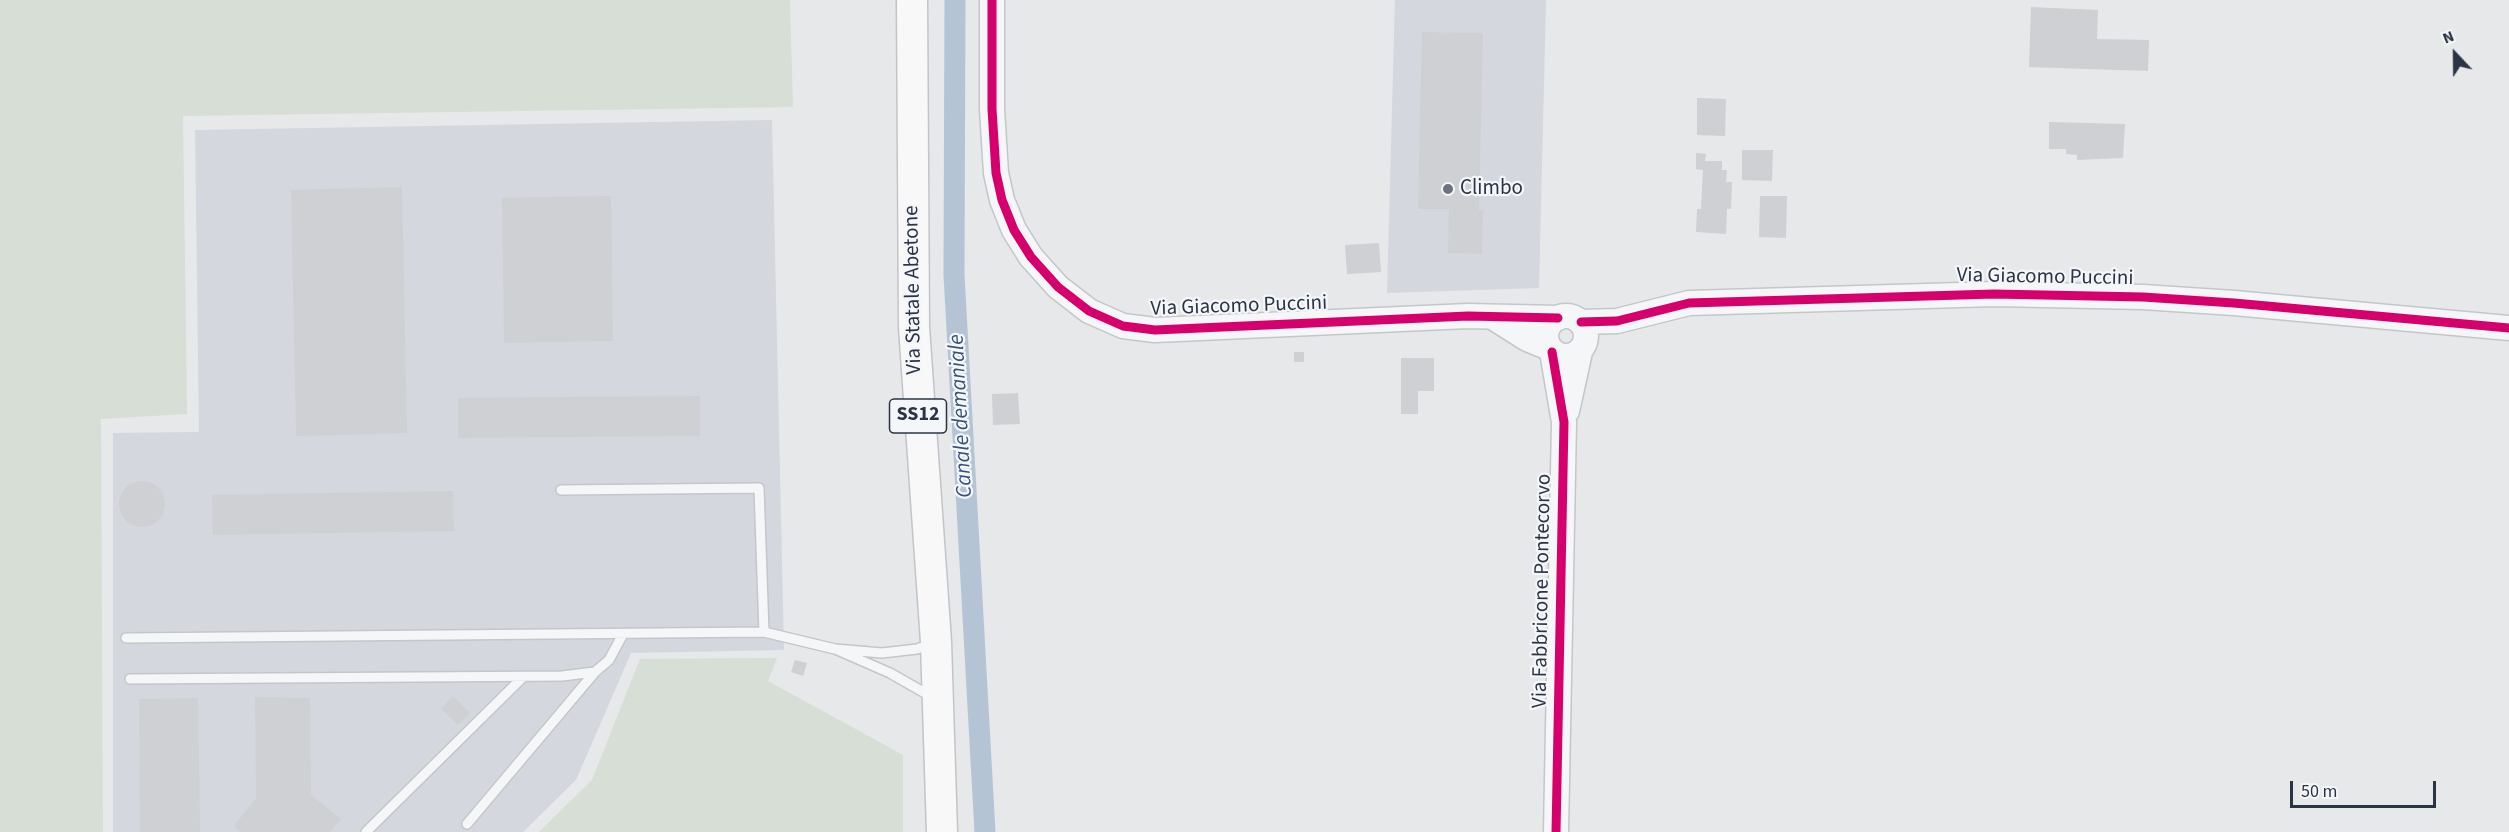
<!DOCTYPE html>
<style>
body{margin:0}
#map{position:relative;width:2509px;height:832px;overflow:hidden;background:#e6e8ea;font-family:"Source Sans 3",sans-serif}
canvas{display:block}
.north{position:absolute;left:2425px;top:24px;width:60px;height:60px;-webkit-text-stroke:4px #f4f6f9;paint-order:stroke;rotate:338deg;font-size:16px;font-weight:700;line-height:24px;text-align:center;color:#2b3445}
.north::after{content:'';display:block;margin:auto;width:21px;height:27px;background:#2b3445;clip-path:polygon(50% 0,100% 100%,50% 72%,0 100%)}
.scale{position:absolute;left:2290px;top:781px;width:146px;height:27px;box-sizing:border-box;border:3px solid #2b3445;border-top:0;padding-left:8px;font-size:18px;line-height:21px;white-space:nowrap;color:#2b3445;-webkit-text-stroke:4px #f4f6f9;paint-order:stroke}
</style>
<div id="map">
<canvas width="2509" height="832"></canvas>
<div class="north">N</div>
<div class="scale">50 m</div>
</div>
<script>
const c = document.querySelector('canvas').getContext('2d');
c.lineJoin = 'round';
function paint(path, color) { c.fillStyle = color; c.fill(path, 'evenodd'); }
const toPath = rows => new Path2D(rows.map(r => 'M' + r).join(''));
function trace(path, color, width, dash) { c.strokeStyle = color; c.lineWidth = width; c.lineCap = dash ? 'butt' : 'round'; c.setLineDash(dash || []); c.stroke(path); }
function drawText(font, color, halo, rows, align = 'center') {
  c.font = font + ' "Source Sans 3",sans-serif'; c.lineWidth = 4.5; c.setLineDash([]); c.textBaseline = 'middle'; c.strokeStyle = halo; c.fillStyle = color; for (const [text, x, y, turn = 0] of rows) {
    c.save(); c.translate(x, y); c.rotate((+turn || 0) * Math.PI / 180); c.textAlign = isNaN(turn) ? turn : align; if (halo) c.strokeText(text, 0, 0); c.fillText(text, 0, 0); c.restore();
  }
}
paint(toPath([
 [1395,0,1546,0,1539,288,1387,293],
 [772,120,784,650,631,653,576,780,523,832,113,832,113,433,199,432,195,130]
]), '#d4d7dd');
paint(toPath([
 [0,0,790,0,793,107,183,116,187,414,101,419,103,832,0,832],
 [777,658,768,681,903,755,903,832,539,832,592,780,640,659]
]), '#d6ded6');
trace(toPath([
 [955,0,954,275,985,832]
]), '#b4c4d5', 21);
paint(toPath([
 [2031,7,2098,10,2097,39,2149,40,2148,71,2029,67],
 [1422,32,1483,33,1479,210,1483,210,1482,254,1448,253,1449,209,1418,209],
 [1697,98,1726,99,1725,136,1697,135],
 [2049,122,2125,124,2123,158,2077,160,2077,155,2066,154,2066,149,2049,149],
 [1742,150,1773,150,1772,181,1742,180],
 [1696,153,1706,154,1705,161,1722,161,1722,170,1727,170,1726,182,1732,182,1731,209,1727,209,1726,234,1696,232,1697,209,1701,209,1703,170,1696,169],
 [402,187,407,433,296,436,291,190],
 [611,196,613,341,504,343,502,198],
 [1760,196,1787,196,1786,238,1759,237],
 [1379,243,1381,272,1347,274,1345,245],
 [1294,352,1304,352,1304,362,1294,362],
 [1401,358,1434,358,1434,391,1418,391,1418,414,1401,414],
 [1018,393,1020,424,993,425,992,394],
 [700,396,700,436,458,438,458,398],
 '119 504a23 23 0 1 1 46 0a23 23 0 1 1-46 0Z',
 [453,491,454,531,213,535,212,495],
 [795,660,807,663,803,676,791,672],
 [453,696,470,713,458,725,441,709],
 [255,697,310,698,311,795,341,819,330,832,240,832,234,826,256,798],
 [198,698,200,832,140,832,139,699]
]), '#ced0d3');
const service = toPath([
 [561,490,759,488,764,632],
 [126,638,764,632,835,649],
 [931,644,917,649,882,653,835,649,890,673,932,697],
 [130,679,562,676,595,672],
 [467,824,595,672,609,660,623,634],
 [366,832,523,677]
]);
const tertiary = toPath([
 [992,0,992,109,996,173,1002,200,1014,230,1031,257,1058,287,1089,311,1123,326,1155,330,1468,316,1558,318],
 '1546 336a20 20 0 1 1 40 0a20 20 0 1 1-40 0Z',
 [1494,318,1527,339,1549,348],
 [1581,322,1617,321,1689,303,1994,294,2143,297,2234,303,2509,328],
 [1552,352,1564,422,1556,832],
 [1567,411,1580,352]
]);
const primary = toPath([
 [912,0,914,327,936,642,942,832]
]);
trace(service, '#c4c6c8', 12);
trace(tertiary, '#c4c6c8', 27);
trace(primary, '#c2c5c8', 33);
trace(service, '#f5f6f7', 9);
trace(tertiary, '#f5f6f7', 24);
trace(primary, '#f8f8f8', 30);
trace(toPath([
 [992,0,992,109,996,173,1002,200,1014,230,1031,257,1058,287,1089,311,1123,326,1155,330,1468,316,1558,318],
 [1581,322,1617,321,1689,303,1994,294,2143,297,2234,303,2509,328],
 [1552,352,1564,422,1556,832]
]), '#d6006c', 9);
for (const [x, y, r, color] of [
 [1448,189,6,"#6c737f"]
]) { const dot = new Path2D(); dot.arc(x, y, r, 0, 2 * Math.PI); c.fillStyle = color; c.fill(dot); trace(dot, '#f4f6f9', 2); }
for (const [x, y, w] of [
 [918,416,57]
]) { const box = new Path2D(); box.roundRect(x - w / 2, y - 17, w, 34, 4.5); c.fillStyle = '#f4f6f9'; c.fill(box); trace(box, '#2b3445', 1.5); }
drawText('bold 20px', '#2b3445', null, [
 ["SS12",918,416]
]);
drawText('21px', '#2b3445', '#f4f6f9', [
 ["Climbo",1460,189]
], 'left');
drawText('21px', '#2b3445', '#f4f6f9', [
 ["Via Giacomo Puccini",2045,278,1],
 ["Via Statale Abetone",914,290,-91],
 ["Via Giacomo Puccini",1239,307,-2],
 ["Via Fabbricone Pontecorvo",1543,591,-89]
]);
drawText('italic 22px', '#34527a', '#f4f6f9', [
 ["Canale demaniale",962,416,-93]
]);
</script>
